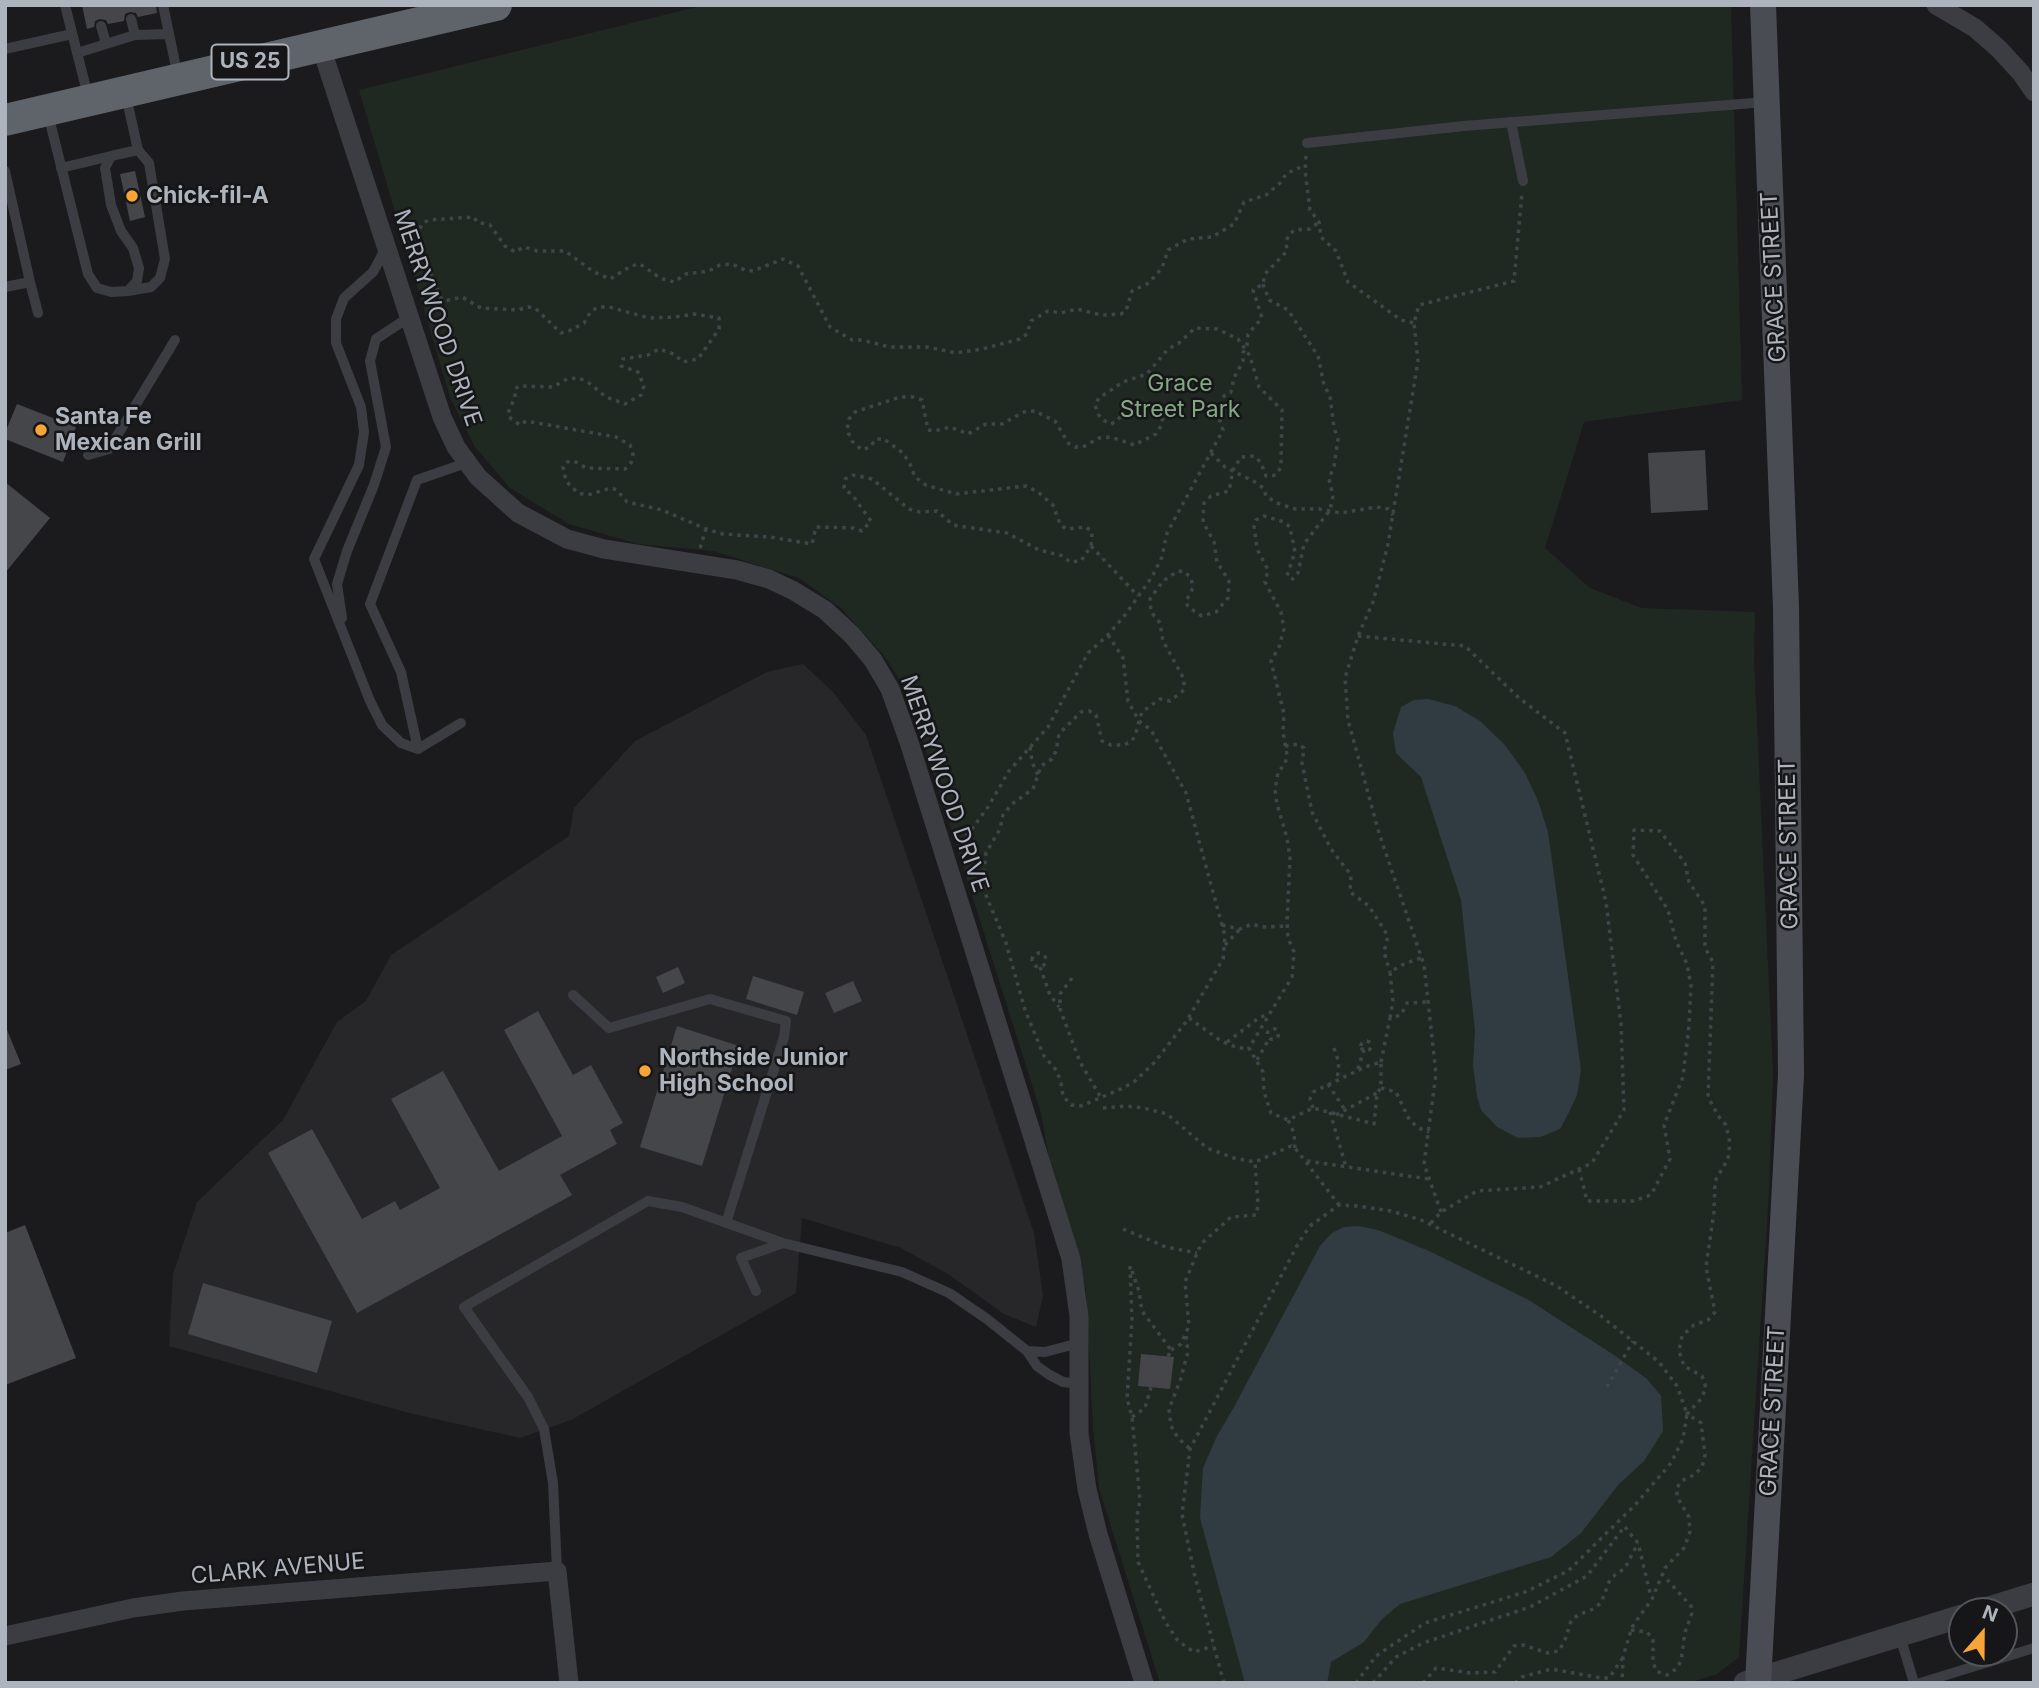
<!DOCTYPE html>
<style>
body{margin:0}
#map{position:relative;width:2039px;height:1688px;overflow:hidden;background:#1b1b1d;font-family:Inter,sans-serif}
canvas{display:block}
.frame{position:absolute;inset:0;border:7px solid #adb4bd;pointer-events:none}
.north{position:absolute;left:1948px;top:1597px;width:70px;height:70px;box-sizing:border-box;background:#161618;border:2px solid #52555a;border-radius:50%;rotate:21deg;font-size:19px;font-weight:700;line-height:28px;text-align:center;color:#adb4bd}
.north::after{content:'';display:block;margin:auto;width:24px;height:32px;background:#f9a437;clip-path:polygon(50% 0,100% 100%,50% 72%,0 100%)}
</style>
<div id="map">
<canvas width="2039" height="1688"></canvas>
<div class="frame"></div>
<div class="north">N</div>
</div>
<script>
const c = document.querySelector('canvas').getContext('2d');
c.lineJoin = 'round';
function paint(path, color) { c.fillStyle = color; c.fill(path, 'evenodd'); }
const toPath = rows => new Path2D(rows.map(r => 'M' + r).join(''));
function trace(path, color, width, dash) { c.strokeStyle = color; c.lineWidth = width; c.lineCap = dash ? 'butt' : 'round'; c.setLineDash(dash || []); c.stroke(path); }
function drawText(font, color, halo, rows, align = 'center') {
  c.font = font + ' Inter,sans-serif'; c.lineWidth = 5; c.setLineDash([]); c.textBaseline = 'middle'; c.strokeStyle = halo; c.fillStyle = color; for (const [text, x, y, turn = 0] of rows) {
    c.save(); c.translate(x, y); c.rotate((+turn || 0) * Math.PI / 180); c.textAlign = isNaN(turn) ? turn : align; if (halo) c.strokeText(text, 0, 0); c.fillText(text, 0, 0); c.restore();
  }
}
paint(toPath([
 [803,664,833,692,866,735,1034,1233,1043,1296,1036,1327,1004,1314,948,1274,901,1248,802,1218,796,1293,571,1420,520,1438,409,1413,169,1346,173,1274,197,1202,283,1120,337,1022,366,1001,391,955,569,836,574,808,635,741,767,672]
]), '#27272a');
paint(toPath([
 [705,5,1731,5,1742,400,1584,422,1545,548,1590,588,1642,608,1755,612,1754,659,1773,1074,1769,1193,1739,1657,1717,1674,1688,1683,1160,1683,1099,1488,1093,1427,1086,1290,1049,1159,1041,1113,912,706,902,684,885,657,842,609,799,578,713,551,638,544,569,524,510,488,475,447,450,397,359,90]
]), '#202921');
paint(toPath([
 [1428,699,1455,706,1480,721,1505,745,1525,773,1538,801,1548,832,1581,1070,1577,1095,1568,1114,1560,1129,1540,1137,1518,1138,1497,1127,1481,1110,1477,1096,1473,1065,1475,1031,1461,900,1421,777,1396,753,1393,733,1401,707,1414,700],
 [1358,1226,1378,1230,1429,1251,1527,1299,1614,1355,1647,1379,1661,1396,1663,1431,1644,1461,1618,1485,1581,1533,1551,1557,1400,1604,1381,1620,1364,1642,1331,1662,1327,1683,1245,1683,1200,1518,1203,1468,1217,1436,1234,1407,1320,1246,1332,1233,1344,1227]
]), '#303c42');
paint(toPath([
 [82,5,156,5,157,13,138,17,136,13,130,12,125,14,124,21,108,24,106,20,100,19,95,21,94,27,87,29],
 [135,171,145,217,130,221,120,174],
 [17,404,76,427,63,462,5,439,5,433],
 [1705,450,1708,510,1651,513,1648,453],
 [5,482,50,518,5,573],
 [678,967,685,983,663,993,656,977],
 [753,976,804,992,797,1015,746,999],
 [853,981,862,1001,834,1013,825,993],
 [538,1011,573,1075,591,1065,623,1123,610,1130,617,1144,560,1175,572,1195,357,1313,268,1153,312,1129,362,1219,395,1201,400,1210,440,1188,391,1099,443,1071,499,1171,562,1136,504,1030],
 [5,1025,21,1064,5,1070],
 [677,1026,739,1046,702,1166,640,1147],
 [25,1225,76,1358,5,1385,5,1233],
 [203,1283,332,1321,317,1373,188,1334],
 [1141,1354,1174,1357,1170,1389,1138,1386]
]), '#45464a');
trace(toPath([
 [1306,156,1305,170,1310,210,1319,222,1321,237,1336,251,1348,282,1401,320,1414,323],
 [1263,284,1269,300,1288,310,1318,356,1324,385,1330,396,1334,428,1338,439,1334,466,1329,479,1333,496,1330,510,1304,544,1298,573,1293,579,1287,576,1295,552,1290,527,1284,522,1264,516,1256,520,1254,526,1257,549,1268,570,1265,582,1281,612,1284,629,1279,647,1271,661,1284,714,1283,732,1287,755,1285,764,1278,772,1275,790,1277,804,1287,838,1290,858,1287,922,1288,938,1294,952,1292,977,1249,1048,1263,1072,1264,1092,1271,1113,1288,1120],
 [1211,453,1225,467,1257,483,1264,489,1266,496,1277,503,1295,509,1319,509,1340,513,1377,507,1388,509,1393,515],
 [1091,546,1138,596],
 [700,548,706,529],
 [1108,635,1123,658,1128,701,1139,721,1151,730,1186,793,1225,936,1223,959,1186,1022,1154,1063,1135,1081,1123,1088,1081,1106,1071,1105,1063,1096,1061,1083,1057,1071,1044,1056,1025,1010,1006,943,985,893,984,872,986,853,1000,829,1003,815,1012,804,1033,789,1041,766,1052,759,1056,751,1059,734,1081,712,1089,711,1096,715,1102,741,1111,745,1124,745,1132,741,1136,733,1139,721,1142,712,1160,699,1170,701,1184,690,1184,679,1163,641,1160,623,1151,612,1150,599,1163,581,1178,571,1185,572,1191,578,1193,588,1186,601,1188,607,1202,616,1216,612,1228,598,1229,581,1217,562,1214,542,1203,522,1204,503,1211,496,1229,491,1233,470,1241,457,1255,456,1261,463,1266,476,1276,475,1281,467,1282,410,1259,387,1250,356,1238,339,1217,329,1195,328,1179,343,1168,349,1147,374,1123,382,1099,398,1095,405,1098,414,1103,420,1111,424,1118,420,1128,405,1138,402,1147,403,1158,410,1163,417,1161,426,1156,434,1134,445,1111,437,1099,438,1083,447,1075,447,1069,444,1055,421,1035,411,1024,412,1002,424,986,424,968,434,950,427,934,431,928,430,922,400,913,397,900,397,855,412,849,419,847,430,852,441,862,450,870,447,876,439,884,439,903,453,910,464,915,477,926,485,956,494,1026,486,1038,492,1053,505,1060,524,1066,529,1086,527,1092,532,1091,546,1081,561,1070,562,1063,556,1039,550,1007,533,953,525,937,511,920,512,909,509,872,479,853,475,845,479,844,488,853,496,871,521,862,531,853,528,816,527,812,544,770,537,723,534,706,529,662,510,627,502,617,490,611,488,588,495,578,493,566,481,563,467,567,462,574,461,586,468,625,469,631,463,633,454,630,445,616,437,526,421,520,425,509,417,508,413,515,397,515,389,519,386,553,387,567,379,579,378,589,383,606,397,625,404,641,395,644,386,638,372,621,366,623,359,648,355,659,349,674,354,683,362,698,359,719,329,719,318,694,314,675,317,649,318,609,307,599,307,591,311,584,323,569,331,561,333,535,308,528,307,518,310,481,308,462,297,445,301,441,298,422,253,422,248,417,237,419,230,423,223,429,220,474,217,477,222,490,225,505,246,515,252,524,247,537,251,565,251,594,272,610,279,631,266,640,264,660,278,674,282,686,274,709,271,720,265,732,264,745,270,753,271,783,259,798,266,830,327,852,340,862,340,889,347,927,347,956,353,982,349,1020,339,1027,334,1031,321,1048,311,1061,313,1077,309,1101,315,1121,314,1126,311,1132,291,1149,283,1162,268,1168,250,1188,239,1212,237,1234,224,1244,202,1266,195,1280,183,1286,174,1298,168,1305,170],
 [1358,636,1465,646,1519,698,1565,733,1606,902,1621,1024,1624,1110,1592,1163,1540,1187,1477,1191,1441,1212,1430,1224],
 [1285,746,1298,744,1304,748,1302,763,1312,812,1331,849,1351,875,1350,892,1369,906,1388,936,1384,952,1390,972],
 [1030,747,1032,762,1038,775],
 [960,842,969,833,988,807,1009,771,1048,727,1088,653,1108,635,1125,615,1152,577,1162,557,1167,533,1223,430,1220,423,1220,407,1224,396,1231,392,1234,378,1243,361,1243,353,1247,345,1248,334,1262,318,1253,290,1263,284,1265,274,1287,251,1286,242,1289,234,1295,230,1310,229,1319,222],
 [1222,925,1240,929,1252,924,1262,927,1287,926],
 [1225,945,1240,929],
 '1032 960a7 7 0 1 1 14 0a7 7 0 1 1-14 0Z',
 [1040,967,1050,995,1059,1007],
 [1072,978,1060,994,1060,1009,1080,1062,1101,1098],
 [1189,1018,1221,1041,1238,1048,1249,1048],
 [1390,1018,1393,1001,1390,972,1404,964,1421,958],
 '1267.5 1034a5.5 5.5 0 1 1 11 0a5.5 5.5 0 1 1-11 0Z',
 '1361 1046a5 5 0 1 1 10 0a5 5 0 1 1-10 0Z',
 [1227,1042,1260,1017,1268,1015],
 [1334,1048,1339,1063,1337,1080],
 [1257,1060,1269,1039],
 [1381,1062,1390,1018,1401,1015,1407,1003,1428,1002],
 [1358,1069,1364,1050],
 [1328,1084,1345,1110],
 [1381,1088,1396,1092,1410,1121,1421,1129,1429,1132],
 [1103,1108,1126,1106,1144,1108,1167,1114,1207,1148,1234,1158,1255,1162,1291,1146,1295,1148,1339,1205],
 [1330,1112,1346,1167],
 [1336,1115,1377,1093],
 [1295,1148,1294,1133,1288,1120,1313,1108,1374,1124,1377,1093,1381,1088,1381,1062,1365,1067,1313,1092,1310,1099,1313,1108],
 [1307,1161,1429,1179],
 [1579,1169,1587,1201,1633,1201,1651,1195,1670,1159,1664,1125,1683,1077,1689,1025,1691,986,1687,964,1676,941,1668,910,1633,855,1634,830,1660,831,1685,863,1689,882,1705,906,1705,948,1713,962,1708,1097,1719,1117,1726,1125,1730,1143,1728,1159,1715,1181,1714,1212,1706,1267,1715,1312,1708,1320,1694,1325,1682,1336,1679,1351,1684,1366,1702,1376,1706,1388,1701,1399,1687,1414,1701,1423,1705,1455,1702,1467,1694,1475,1681,1481,1677,1488,1677,1497,1689,1517,1690,1532,1684,1548,1665,1568,1652,1599,1632,1627,1623,1657,1622,1683],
 [1441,1212,1424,1164,1436,1074,1424,965,1379,833,1348,720,1345,678,1358,636,1373,602,1388,544,1418,361,1414,323,1419,305,1514,281,1522,192],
 [1123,1229,1166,1247,1197,1253],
 [1130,1266,1132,1321,1127,1398,1132,1417,1140,1500,1137,1516,1138,1562,1166,1623,1178,1641,1194,1652,1213,1646],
 [1132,1271,1139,1291,1142,1311,1171,1350,1168,1357],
 [1186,1336,1188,1352,1180,1381,1169,1409,1171,1426,1178,1438,1190,1449],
 [1171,1350,1181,1344,1189,1326,1185,1282,1201,1244,1231,1217,1256,1215,1258,1205,1255,1162],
 [1607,1387,1633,1341],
 [1132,1417,1145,1408,1151,1387],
 [1625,1527,1638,1543,1651,1597],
 [1631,1630,1647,1632,1653,1639,1653,1661,1656,1671,1667,1675,1676,1669,1681,1661,1685,1632,1692,1613,1691,1606,1662,1574],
 [1224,1683,1195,1577,1182,1514,1190,1449,1299,1242,1310,1226,1339,1205,1358,1206,1391,1211,1421,1220,1555,1285,1601,1316,1659,1362,1677,1386,1687,1414,1683,1439,1671,1463,1635,1505,1568,1571,1525,1592,1425,1623,1376,1656,1356,1683],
 [1373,1683,1396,1657,1423,1643,1530,1607,1587,1576,1625,1526],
 [1423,1683,1436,1668,1470,1673,1495,1672,1514,1646,1523,1645,1548,1653,1559,1651,1565,1640,1571,1621,1578,1615,1593,1609,1601,1603,1609,1582,1615,1575,1625,1568,1638,1543],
 [1515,1683,1522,1677,1551,1669,1601,1678,1609,1678,1622,1659]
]), '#41454a', 3.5, [3.5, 5]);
trace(toPath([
 [65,5,88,96],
 [163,5,178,77],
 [131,19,135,35],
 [101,26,106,43],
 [5,49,72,34],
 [77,53,135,35,169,34],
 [48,114,88,274,97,288,111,292,128,291,137,281,139,268,133,248,121,231,111,205,105,168,111,156,138,150,126,96],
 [1511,122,1523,181],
 [1307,143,1464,126,1766,102],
 [61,168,111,156],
 [5,171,30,282,5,287],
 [386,248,373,272,344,298,336,319,336,343,361,407,364,432,359,465,314,559,370,701,382,725,401,743,418,749,461,723],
 [30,282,38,313],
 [128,291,151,287,160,278,165,259,149,163,138,150],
 [88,455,109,449,175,340],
 [342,618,337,584,347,551,374,485,386,447,370,361,376,339,408,318],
 [418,749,401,672,370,604,417,480,466,463],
 [573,995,609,1028,710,999,786,1021,784,1037,726,1223],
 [756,1291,741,1258,783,1243],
 [1027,1351,1045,1352,1079,1343],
 [557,1571,553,1483,544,1429,528,1397,464,1307,648,1201,682,1207,783,1243,902,1272,949,1293,987,1319,1027,1351,1037,1366,1048,1374,1063,1382,1078,1384],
 [1900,1636,1914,1683],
 [1920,1683,2034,1648]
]), '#3c3d42', 10);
trace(toPath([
 [1936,5,1975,28,1999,49,2021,73,2034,92],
 [321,47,442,417,456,447,478,477,518,513,567,539,604,549,737,570,769,579,794,591,825,610,852,635,873,660,890,689,909,742,1071,1259,1079,1316,1079,1433,1087,1489,1098,1534,1144,1683],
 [5,1636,133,1608,183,1601,557,1571,569,1683]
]), '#3c3d42', 19);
trace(toPath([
 [1979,1611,2034,1594],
 [1745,1683,1962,1616]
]), '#3c3d42', 23);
trace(toPath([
 [1758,1683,1791,1075,1786,607,1763,5]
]), '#494d53', 26);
trace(toPath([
 [5,120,496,5]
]), '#5f646b', 32);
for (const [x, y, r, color] of [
 [132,196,7,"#f9a437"],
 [41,430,7,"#f9a437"],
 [645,1071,7,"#f9a437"]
]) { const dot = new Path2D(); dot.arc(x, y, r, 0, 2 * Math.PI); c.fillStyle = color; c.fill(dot); trace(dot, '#161618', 2.5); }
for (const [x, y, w] of [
 [250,62,77]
]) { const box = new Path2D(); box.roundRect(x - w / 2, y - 17.5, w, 35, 5); c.fillStyle = '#161618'; c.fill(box); trace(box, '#adb4bd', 2); }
drawText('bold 21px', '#adb4bd', null, [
 ["US 25",250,62]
]);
drawText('bold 23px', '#adb4bd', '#161618', [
 ["Chick-fil-A",146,196],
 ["Santa Fe",55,417],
 ["Mexican Grill",55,443],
 ["Northside Junior",659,1058],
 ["High School",659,1084]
], 'left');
drawText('23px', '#adb4bd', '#161618', [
 ["GRACE STREET",1774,277,-93],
 ["MERRYWOOD DRIVE",437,318,71],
 ["MERRYWOOD DRIVE",944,784,71],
 ["GRACE STREET",1789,844,-91],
 ["GRACE STREET",1773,1411,-87],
 ["CLARK AVENUE",278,1569,-5]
]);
drawText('23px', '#85a884', '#161618', [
 ["Grace",1180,384],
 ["Street Park",1180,410]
]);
</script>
